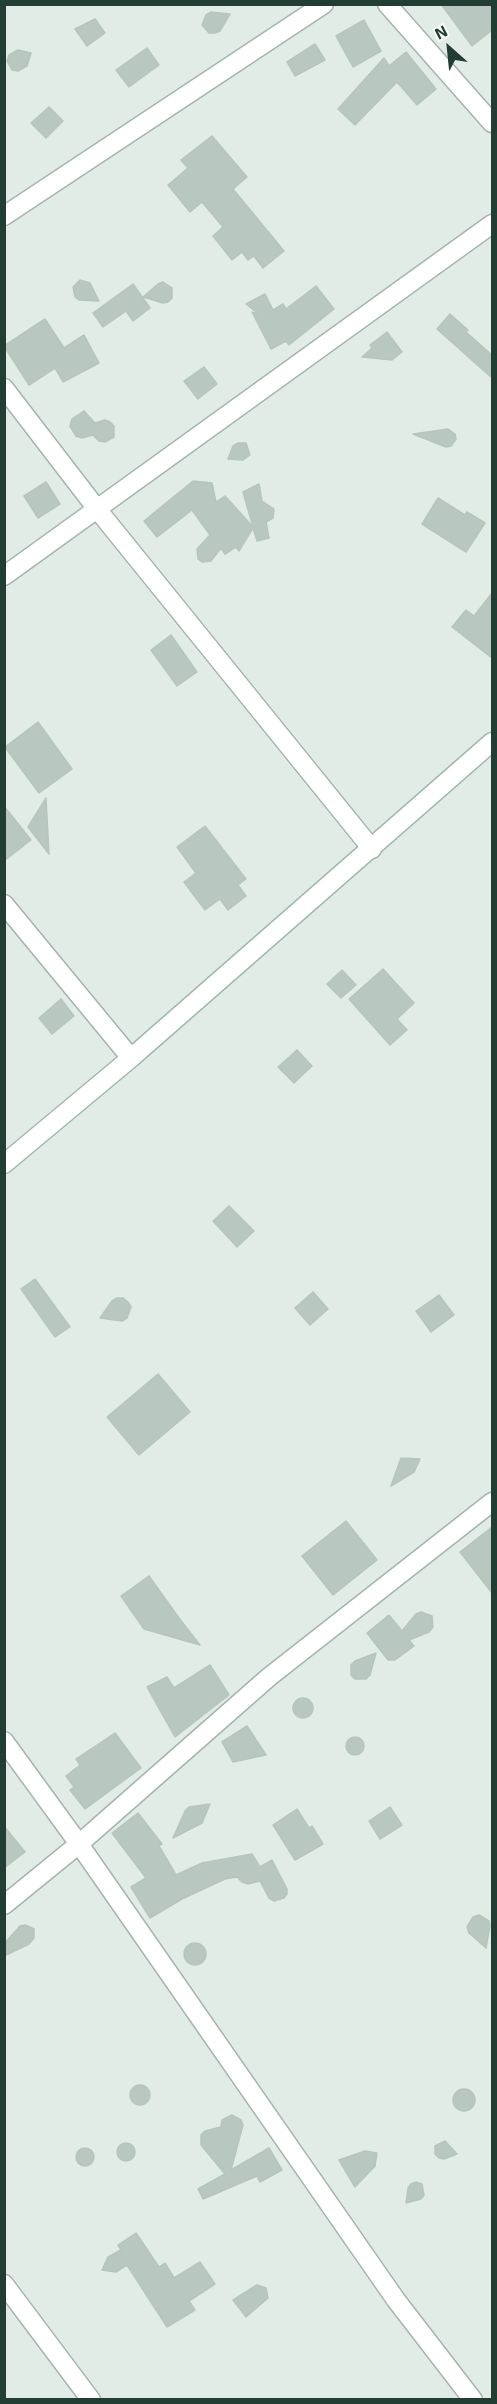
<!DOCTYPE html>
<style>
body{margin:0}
#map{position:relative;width:497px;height:2404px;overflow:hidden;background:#e2ece7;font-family:"Exo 2",sans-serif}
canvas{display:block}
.frame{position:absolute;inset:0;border:6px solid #223d34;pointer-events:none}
.north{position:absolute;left:419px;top:18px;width:60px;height:60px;-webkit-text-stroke:4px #f3f9f5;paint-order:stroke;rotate:333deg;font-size:16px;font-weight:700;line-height:24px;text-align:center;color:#223d34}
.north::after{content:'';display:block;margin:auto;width:21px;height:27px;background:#223d34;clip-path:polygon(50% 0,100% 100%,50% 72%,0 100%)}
</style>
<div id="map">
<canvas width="497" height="2404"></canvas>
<div class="frame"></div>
<div class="north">N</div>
</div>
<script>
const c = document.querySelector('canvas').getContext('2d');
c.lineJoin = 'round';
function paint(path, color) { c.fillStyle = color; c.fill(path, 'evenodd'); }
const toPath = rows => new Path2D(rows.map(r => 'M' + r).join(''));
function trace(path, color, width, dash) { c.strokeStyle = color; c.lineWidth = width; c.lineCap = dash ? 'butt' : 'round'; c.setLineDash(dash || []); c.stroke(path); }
const building = toPath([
 [441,4,492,4,492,30,472,46,441,4],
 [211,12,230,14,220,31,215,33,209,33,202,25,206,15,211,12],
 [95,19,105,33,87,46,75,29,95,19],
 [364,20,381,51,353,67,336,36,364,20],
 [315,44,325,60,295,76,287,62,315,44],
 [147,48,159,65,129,87,116,70,147,48],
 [18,50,31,53,27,66,18,71,12,70,7,61,9,55,18,50],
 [406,52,436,89,417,105,397,82,355,125,338,109,384,58,389,66,406,52],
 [49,107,63,121,46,138,31,123,49,107],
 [212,136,247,177,233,189,284,251,263,268,254,256,248,260,242,252,232,260,213,236,223,227,202,202,190,212,168,185,188,168,181,160,212,136],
 [80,280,90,283,99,301,79,300,75,297,73,287,80,280],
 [163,282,172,288,172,298,168,302,163,303,143,297,158,284,163,282],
 [133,284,150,308,133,321,126,311,103,327,93,313,133,284],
 [316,286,334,309,289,345,286,341,271,349,252,312,260,315,246,304,265,294,273,310,283,304,286,309,316,286],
 [450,314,468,330,466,332,492,355,492,378,437,329,450,314],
 [45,319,64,348,84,335,99,363,63,382,55,368,29,385,4,346,45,319],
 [387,332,402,352,392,360,362,357,372,348,370,345,387,332],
 [204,367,217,384,198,399,184,381,204,367],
 [84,411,95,423,105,420,110,422,114,426,114,437,105,442,99,441,93,435,82,438,76,436,70,426,72,419,84,411],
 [448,429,455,434,456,439,451,446,446,447,413,434,448,429],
 [238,443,246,443,250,455,243,460,228,459,233,446,238,443],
 [193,481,212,483,216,502,225,496,253,527,243,492,259,484,262,501,274,509,273,518,266,522,269,538,257,541,253,528,239,551,236,547,225,554,221,548,211,561,202,562,198,559,197,549,210,535,192,510,157,537,144,521,193,481],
 [46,482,60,504,38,518,24,496,46,482],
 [438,498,465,515,467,512,485,523,466,552,422,524,438,498],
 [492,593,492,658,452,627,466,610,474,616,492,593],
 [171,635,197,672,177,686,151,650,171,635],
 [38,722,72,769,39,793,5,747,38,722],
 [46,798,49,854,28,827,46,798],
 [4,806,31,840,4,861,4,806],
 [205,826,246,879,238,885,246,896,228,910,220,899,205,910,184,882,196,873,177,847,205,826],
 [383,969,414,1003,397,1019,407,1030,390,1045,349,999,383,969],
 [342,970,356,985,341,998,327,984,342,970],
 [61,999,74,1016,52,1034,39,1018,61,999],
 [297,1050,312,1066,294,1083,278,1067,297,1050],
 [229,1206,254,1231,237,1247,213,1221,229,1206],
 [35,1279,70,1327,55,1337,21,1289,35,1279],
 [313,1292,328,1309,310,1325,295,1308,313,1292],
 [439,1295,454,1315,431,1332,416,1311,439,1295],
 [117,1298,123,1298,128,1302,131,1307,127,1318,122,1321,100,1318,112,1301,117,1298],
 [158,1374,190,1412,139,1455,107,1417,158,1374],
 [401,1458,420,1459,414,1472,391,1486,401,1458],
 [346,1521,377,1560,333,1595,302,1556,346,1521],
 [492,1527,492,1593,460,1552,492,1527],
 [149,1576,179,1618,200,1645,144,1629,121,1596,149,1576],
 [421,1612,432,1616,433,1627,429,1632,409,1640,414,1646,395,1660,388,1660,367,1633,389,1615,402,1631,416,1614,421,1612],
 [376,1653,370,1675,366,1679,355,1679,351,1675,351,1665,355,1661,376,1653],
 [210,1665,229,1695,175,1737,147,1687,167,1677,174,1688,210,1665],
 '293 1708a10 10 0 1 1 20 0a10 10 0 1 1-20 0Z',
 [247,1726,266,1755,233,1762,222,1742,247,1726],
 [115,1733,141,1768,85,1809,70,1790,74,1787,66,1776,80,1765,76,1759,115,1733],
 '346 1746a9 9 0 1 1 18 0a9 9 0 1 1-18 0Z',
 [210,1804,202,1823,173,1838,185,1811,189,1807,210,1804],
 [390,1807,402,1825,380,1839,369,1821,390,1807],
 [297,1809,309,1828,312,1826,323,1844,295,1860,273,1825,297,1809],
 [138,1813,162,1844,159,1846,176,1875,202,1863,252,1854,260,1867,272,1860,287,1889,287,1894,284,1898,274,1901,269,1898,260,1881,248,1884,242,1882,237,1877,225,1879,182,1899,150,1918,131,1887,146,1878,112,1833,138,1813],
 [4,1826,25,1852,4,1868,4,1826],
 [479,1915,489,1921,490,1926,486,1948,469,1933,467,1927,473,1917,479,1915],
 [25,1925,34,1929,34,1938,29,1944,4,1956,4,1944,20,1926,25,1925],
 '184 1954a11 11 0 1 1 22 0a11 11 0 1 1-22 0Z',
 '130 2095a10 10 0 1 1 20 0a10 10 0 1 1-20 0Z',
 '453 2100a11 11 0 1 1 22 0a11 11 0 1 1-22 0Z',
 [232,2115,241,2120,243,2125,231,2170,269,2148,282,2170,260,2182,257,2176,203,2199,198,2189,225,2174,201,2145,201,2135,205,2131,221,2127,222,2120,232,2115],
 [445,2141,457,2154,444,2159,439,2158,435,2154,435,2146,445,2141],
 '117 2152a9 9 0 1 1 18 0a9 9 0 1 1-18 0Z',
 '76 2157a9 9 0 1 1 18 0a9 9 0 1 1-18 0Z',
 [365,2151,377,2153,375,2166,355,2187,339,2160,365,2151],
 [416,2182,422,2184,424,2195,421,2199,406,2203,408,2188,411,2184,416,2182],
 [136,2233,159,2267,165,2263,174,2278,200,2262,215,2284,189,2301,195,2310,167,2327,127,2265,116,2272,102,2270,108,2257,121,2250,118,2245,136,2233],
 [257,2285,266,2288,268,2298,246,2317,233,2300,257,2285]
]);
paint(building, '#b8c7c0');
trace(building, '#b5c6bd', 1.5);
const street = toPath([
 [387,4,492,123],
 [4,216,324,4],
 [4,388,97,509,372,849],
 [4,576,492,224],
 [4,904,131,1058],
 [4,1741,79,1844,396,2300,473,2400],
 [4,1905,79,1844,269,1677,492,1502],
 [4,2284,91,2400]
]);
const secondary = toPath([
 [4,1164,131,1058,492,742]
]);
trace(street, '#a5b4ae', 21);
trace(secondary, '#a1b8ae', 21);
trace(street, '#fff', 18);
trace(secondary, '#fff', 18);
</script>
